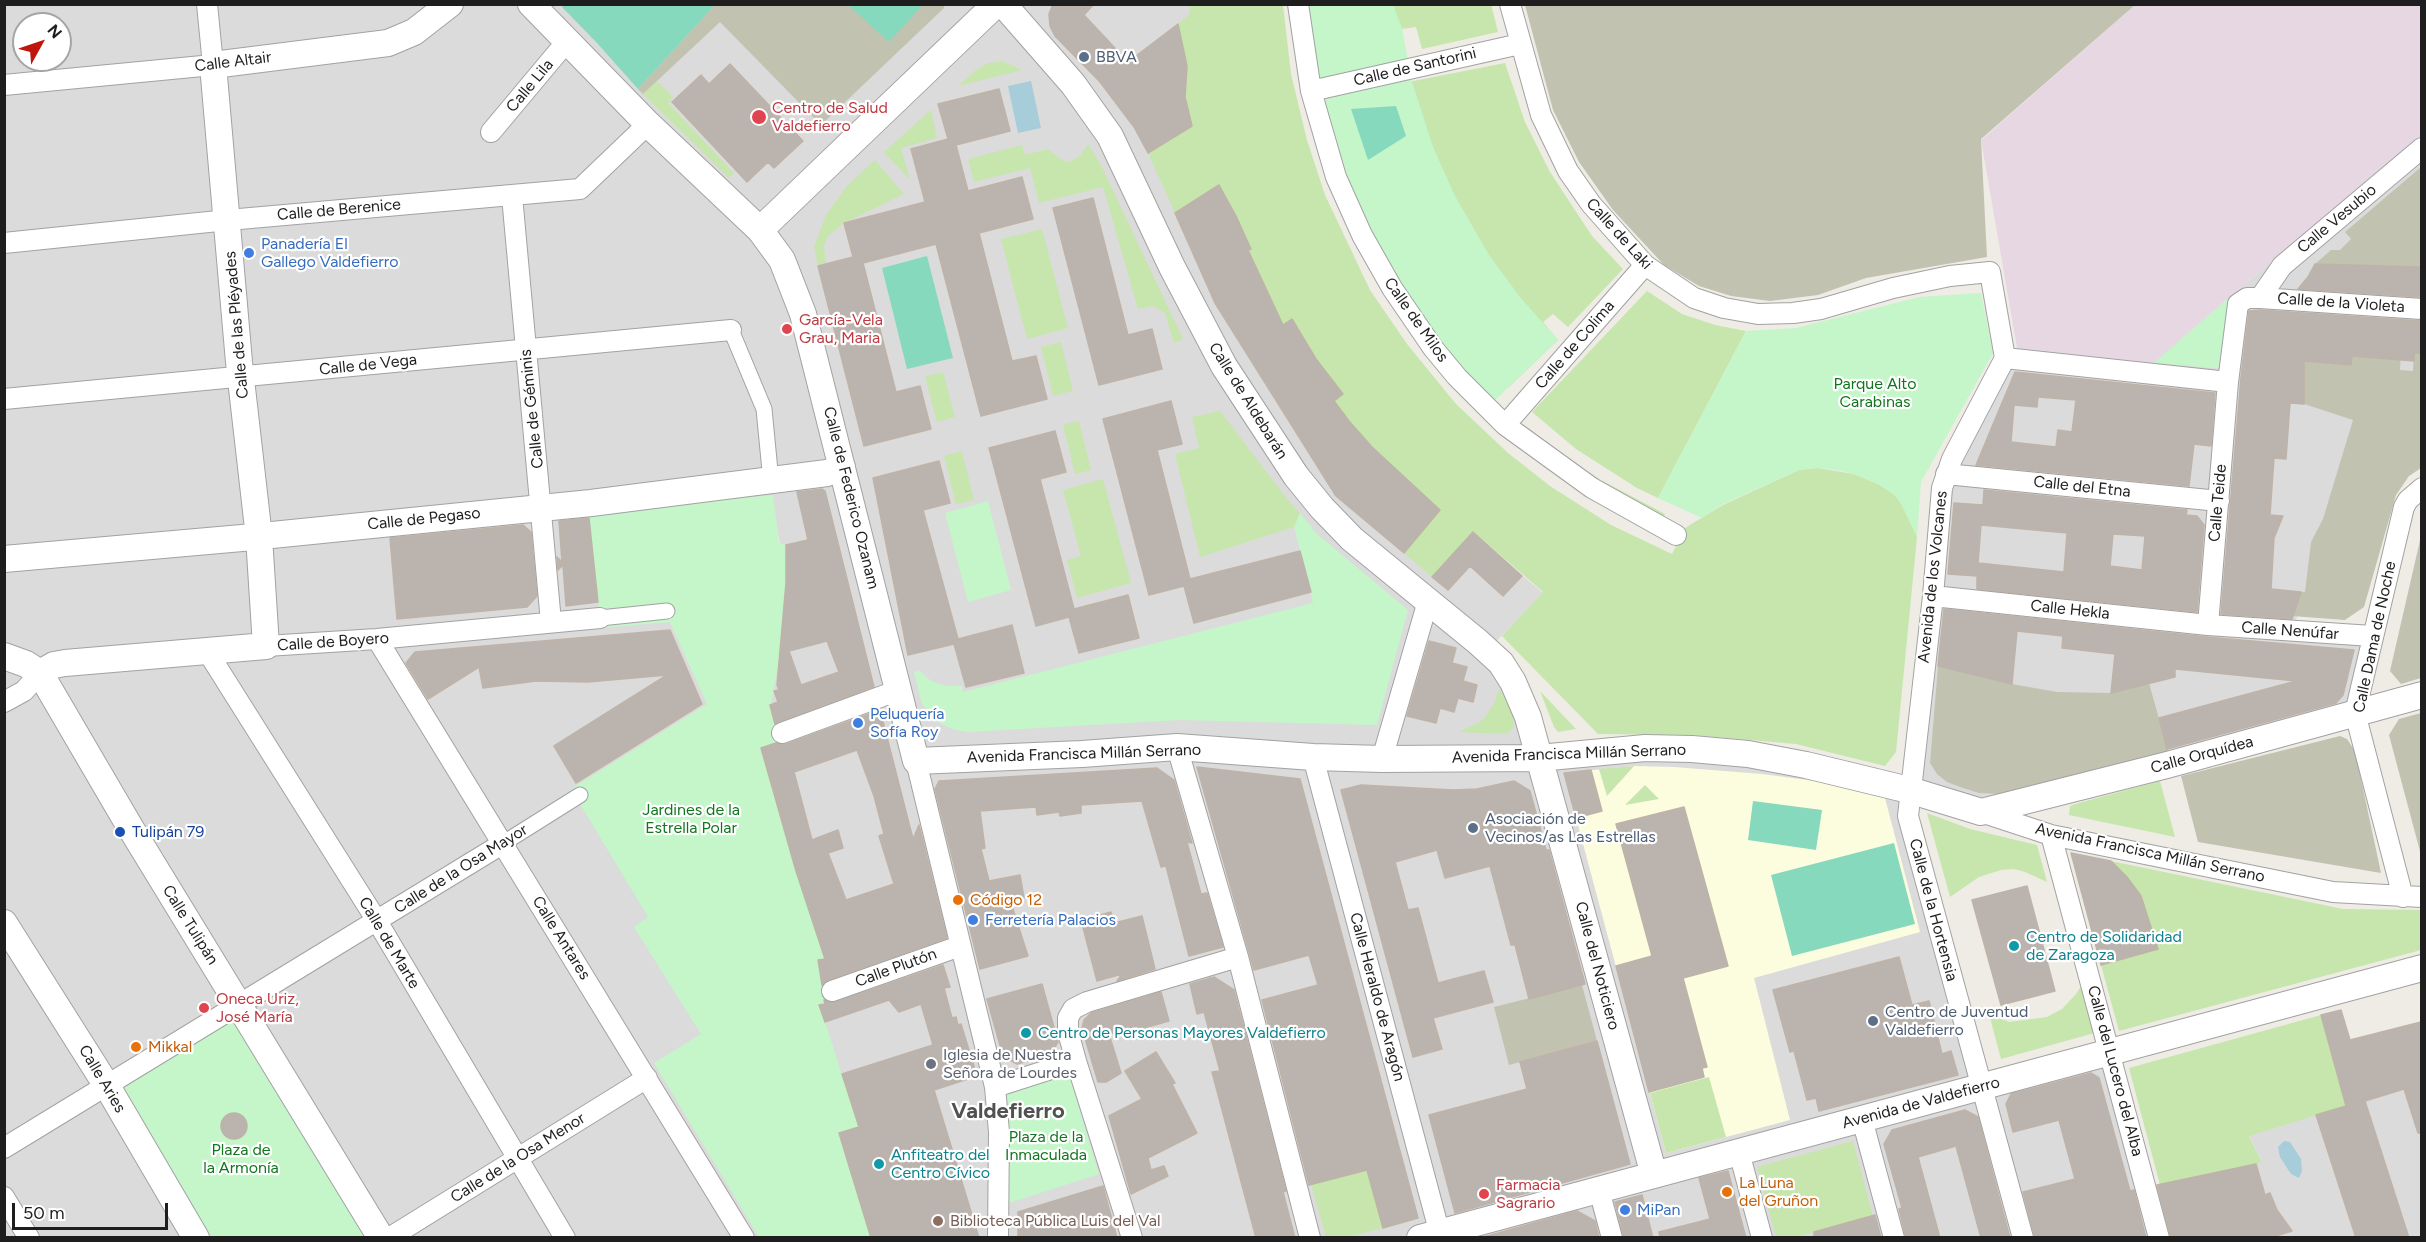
<!DOCTYPE html>
<meta charset="utf-8">
<style>
body{margin:0}
#map{position:relative;width:2426px;height:1242px;overflow:hidden;background:#eeece5;font-family:Figtree,sans-serif}
canvas{display:block}
.frame{position:absolute;inset:0;border:6px solid #1e1e1e;pointer-events:none}
.north{position:absolute;left:12px;top:12px;width:60px;height:60px;box-sizing:border-box;background:#fff;border:2px solid #a5a5a5;border-radius:50%;rotate:50deg;font-size:16px;font-weight:700;line-height:24px;text-align:center;color:#1e1e1e}
.north::after{content:'';display:block;margin:auto;width:21px;height:27px;background:#c0150c;clip-path:polygon(50% 0,100% 100%,50% 72%,0 100%)}
.scale{position:absolute;left:12px;top:1203px;width:156px;height:27px;box-sizing:border-box;border:3px solid #1e1e1e;border-top:0;padding-left:8px;font-size:18px;line-height:21px;white-space:nowrap;color:#1e1e1e;-webkit-text-stroke:4px #fff;paint-order:stroke}
</style>
<div id="map">
<canvas width="2426" height="1242"></canvas>
<div class="frame"></div>
<div class="north">N</div>
<div class="scale">50 m</div>
</div>
<script>
const c = document.querySelector('canvas').getContext('2d');
c.lineJoin = 'round';
function paint(path, color) { c.fillStyle = color; c.fill(path, 'evenodd'); }
const toPath = rows => new Path2D(rows.map(r => 'M' + r).join(''));
function trace(path, color, width, dash) { c.strokeStyle = color; c.lineWidth = width; c.lineCap = dash ? 'butt' : 'round'; c.setLineDash(dash || []); c.stroke(path); }
function drawText(font, color, halo, rows, align = 'center') {
  c.font = font + ' Figtree,sans-serif'; c.lineWidth = 4.5; c.setLineDash([]); c.textBaseline = 'middle'; c.strokeStyle = halo; c.fillStyle = color; for (const [text, x, y, turn = 0] of rows) {
    c.save(); c.translate(x, y); c.rotate((+turn || 0) * Math.PI / 180); c.textAlign = isNaN(turn) ? turn : align; if (halo) c.strokeText(text, 0, 0); c.fillText(text, 0, 0); c.restore();
  }
}
paint(toPath([
 [5,5,1191,5,1237,217,1251,249,1249,251,1283,325,1292,320,1343,395,1335,403,1370,446,1543,593,1488,650,1545,757,1657,749,1915,790,1950,474,2017,348,2152,363,2421,135,2421,437,2359,432,2291,635,2375,647,2356,714,1975,816,1917,797,1917,815,1987,1084,2113,1051,2152,1187,2262,1163,2249,1135,2421,1083,2421,1237,871,1237,839,1132,854,1114,819,1005,754,748,781,737,770,704,783,601,783,544,780,545,772,497,670,621,708,705,649,917,702,1035,759,1237,5,1238],
 [24,24,60,24,60,60,24,60]
]), '#dcdbdb');
paint(toPath([
 [2135,5,2421,5,2421,135,2152,363,2017,348,1981,140]
]), '#e7d7e3');
paint(toPath([
 [1634,766,1674,767,1762,774,1815,781,1885,798,1920,932,1754,978,1790,1120,1666,1153,1564,773]
]), '#fcfddf');
paint(toPath([
 [715,5,944,5,944,8,821,125,720,22,643,94,638,89],
 [1525,5,1525,4,2135,5,1981,139,1987,257,1866,278,1818,295,1770,301,1731,296,1699,286,1664,265,1613,210,1579,162,1553,110],
 [2421,167,2421,267,2315,264,2331,250,2340,250,2351,239,2345,232],
 [2352,348,2401,352,2400,370,2413,371,2414,353,2421,353,2421,468,2409,476,2396,495,2364,607,2345,620,2292,616,2301,592,2305,592,2311,542,2323,519,2353,420,2304,404,2304,370,2298,355],
 [2421,536,2421,678,2401,684,2390,671],
 [1938,666,2012,684,2057,692,2111,693,2149,683,2168,751,2000,794,1979,793,1963,788,1947,782,1937,774,1930,763],
 [2421,713,2422,713,2421,855,2389,735,2399,719],
 [2340,736,2347,739,2355,751,2381,873,2198,842,2181,776],
 [1582,985,1597,1041,1509,1065,1494,1007]
]), '#c2c2b1');
paint(toPath([
 [1491,4,1498,32,1422,49,1416,27,1402,29,1373,5],
 [1191,5,1283,5,1291,74,1307,140,1325,195,1370,290,1407,344,1456,404,1508,453,1550,486,1611,525,1672,554,1685,528,1723,505,1799,470,1817,468,1854,474,1878,484,1895,495,1902,505,1917,537,1896,752,1885,766,1796,744,1692,735,1598,734,1502,636,1543,592,1474,532,1432,577,1404,553,1440,510,1372,447,1349,421,1334,401,1342,394,1316,359,1292,320,1283,325,1248,250,1251,248,1236,216,1219,186,1175,213,1148,153,1192,126,1185,97,1187,66,1178,24,1189,15],
 [1002,61,1022,70,958,86,977,69,988,63],
 [1505,63,1525,122,1550,172,1592,236,1623,269,1568,327,1553,314,1543,322,1558,340,1508,388,1342,95],
 [657,81,673,97,668,103,734,173,729,178,643,94],
 [931,110,937,138,901,148,910,180,884,152],
 [1088,144,1100,163,1183,339,1174,343,1165,313,1153,306,1138,309,1103,187,1039,203,1030,168,974,182,968,159,1022,145,1025,155,1048,149,1060,159,1070,162,1080,156],
 [875,160,904,194,844,223,828,236,824,246,826,264,818,266,814,247,826,215,847,186],
 [1042,229,1068,328,1027,339,1001,239],
 [1647,291,1682,314,1715,325,1746,331,1658,498,1637,488,1576,449,1532,412],
 [1061,342,1073,391,1053,396,1041,347],
 [943,372,955,417,937,422,925,376],
 [1220,411,1287,499,1300,513,1294,527,1200,557,1175,454,1199,448,1192,417],
 [1079,421,1091,470,1075,474,1063,424],
 [1524,425,1586,472,1665,514,1662,520,1613,494,1521,429],
 [962,451,974,500,956,504,944,456],
 [1103,479,1131,583,1077,598,1067,560,1081,556,1063,490],
 [1499,689,1512,708,1514,727,1507,734,1459,732,1483,720,1495,702],
 [1540,691,1576,729,1558,732,1554,727],
 [1634,766,1607,796,1599,769],
 [2160,781,2175,837,2069,815,2070,806,2075,804],
 [1645,785,1659,799,1625,805],
 [1927,813,1970,829,2037,845,2047,882,2025,872,2014,869,2001,870,1979,877,1950,897],
 [2111,861,2343,909,2421,910,2421,950,2119,1031,2101,965,2158,949,2136,890],
 [2085,980,2098,1032,2001,1059,1989,1014,2009,1022,2047,1017,2062,1009,2076,994],
 [2321,1015,2346,1106,2249,1136,2262,1163,2160,1185,2129,1068],
 [1709,1077,1726,1137,1666,1153,1650,1093],
 [1853,1141,1873,1216,1795,1237,1776,1237,1757,1167],
 [1367,1170,1383,1228,1348,1237,1326,1237,1311,1184]
]), '#c6e6ad');
paint(toPath([
 [1304,5,1393,5,1402,28,1412,82,1433,147,1455,196,1489,255,1520,297,1558,340,1491,404,1467,382,1390,276,1333,152],
 [1981,293,1993,353,1921,482,1917,537,1902,505,1895,495,1878,484,1854,474,1836,470,1817,468,1799,470,1723,504,1702,518,1658,498,1746,331,1796,328,1919,297],
 [2232,295,2224,369,2154,363],
 [773,495,779,544,786,545,786,583,780,654,771,704,773,709,771,710,782,741,761,748,825,959,818,960,826,1003,820,1006,854,1113,873,1123,839,1133,871,1237,759,1237,654,1063,701,1034,634,927,648,917,571,789,707,704,670,622,601,628,588,513],
 [988,501,1011,590,968,602,945,513],
 [1300,513,1317,534,1408,610,1377,725,1180,720,967,732,955,730,937,722,922,704,914,672,919,670,931,681,946,686,962,686,963,692,1313,603,1294,527],
 [239,1005,381,1237,196,1237,107,1086],
 [1070,1071,1078,1082,1073,1088,1099,1174,1003,1205,1004,1100,1008,1092]
]), '#c4f6ca');
paint(toPath([
 [564,5,564,4,715,5,638,89,597,43,562,7],
 [848,5,923,5,889,42],
 [1396,106,1406,136,1368,160,1351,109],
 [927,256,953,358,907,369,882,268],
 [1753,801,1822,810,1816,850,1748,840],
 [1894,843,1915,924,1792,956,1771,875]
]), '#87d9bd');
paint(toPath([
 [1031,81,1041,128,1018,133,1008,86],
 [2284,1141,2290,1142,2301,1159,2302,1171,2299,1178,2291,1174,2280,1157,2278,1147]
]), '#a7ccda');
const building = toPath([
 [1053,4,1094,4,1084,15,1128,62,1178,24,1187,66,1185,97,1192,126,1148,153,1134,127,1100,82,1055,36,1050,26,1049,14,1053,4],
 [730,64,803,141,774,168,768,162,747,182,672,102,701,75,709,84,730,64],
 [999,89,1010,131,956,145,968,191,1022,177,1033,219,979,233,1012,361,1036,356,1047,399,981,416,936,244,863,263,896,392,920,386,931,429,864,446,818,266,853,257,844,223,925,202,911,149,948,139,938,104,999,89],
 [1219,185,1236,216,1251,249,1248,250,1283,325,1292,319,1316,359,1343,394,1334,401,1349,421,1372,447,1440,510,1404,553,1336,496,1215,303,1175,213,1219,185],
 [1093,198,1128,335,1152,329,1162,369,1099,385,1053,208,1093,198],
 [2315,264,2421,267,2421,297,2298,289,2308,277,2315,264],
 [2260,310,2421,321,2421,353,2414,353,2414,361,2352,356,2351,365,2304,361,2304,404,2290,403,2286,459,2274,458,2270,515,2283,516,2274,538,2271,589,2301,592,2292,619,2221,614,2241,377,2249,311,2260,310],
 [2015,372,2215,393,2211,446,2194,444,2189,486,1976,465,2015,372],
 [2038,397,2076,400,2072,432,2058,430,2056,447,2011,442,2014,405,2037,407,2038,397],
 [1171,401,1182,444,1157,450,1190,579,1300,551,1311,592,1194,623,1184,586,1149,595,1103,419,1171,401],
 [1055,431,1066,472,1040,479,1074,609,1128,595,1139,638,1079,653,1069,617,1036,626,989,448,1055,431],
 [939,461,950,503,923,510,958,639,1012,625,1024,673,966,687,954,644,908,655,873,478,939,461],
 [822,489,825,491,874,687,775,724,770,705,778,702,774,691,779,690,777,685,786,583,786,545,808,540,797,492,822,489],
 [827,641,839,672,801,685,789,651,827,641],
 [1984,490,2187,510,2186,515,2197,516,2204,525,2197,612,1977,589,1977,569,1977,576,1948,574,1954,503,1983,505,1984,490],
 [1981,525,2067,533,2064,572,1978,563,1981,525],
 [2113,534,2145,536,2142,570,2110,566,2113,534],
 [589,518,598,602,566,606,563,565,558,570,557,557,562,562,559,521,589,518],
 [523,525,531,532,537,596,527,607,397,619,390,538,523,525],
 [1473,532,1522,576,1503,596,1470,566,1448,590,1432,577,1473,532],
 [1944,609,2207,637,2354,650,2343,695,2336,703,2167,749,2159,718,2296,681,2175,669,2175,677,2111,693,2115,654,2062,648,2063,636,2017,631,2012,684,1938,666,1944,609],
 [670,630,702,704,576,783,554,746,667,675,588,682,536,681,483,688,479,667,428,699,406,663,415,652,670,630],
 [1429,641,1456,648,1452,663,1467,667,1463,681,1477,685,1473,702,1458,698,1454,712,1440,708,1436,723,1407,716,1429,641],
 [880,710,913,839,919,825,947,938,828,980,822,985,818,960,825,959,796,871,761,748,776,743,786,744,880,710],
 [857,750,874,796,884,834,879,836,894,884,846,900,828,853,843,848,838,830,812,840,794,772,857,750],
 [1197,767,1300,779,1418,1218,1383,1228,1367,1170,1309,1185,1262,1000,1318,985,1309,955,1254,970,1197,767],
 [1157,768,1174,780,1192,843,1187,842,1201,894,1207,893,1223,947,1189,956,1166,866,1161,867,1142,801,1081,805,1081,813,1060,816,1059,812,1037,815,1036,807,980,811,985,848,981,849,989,881,1020,875,1024,898,1010,900,1028,956,980,969,935,789,939,781,1157,768],
 [1591,770,1602,811,1576,818,1564,773,1591,770],
 [1514,781,1530,791,1546,850,1549,850,1585,984,1529,999,1515,945,1511,945,1490,866,1445,878,1437,850,1395,862,1408,910,1418,908,1438,983,1484,971,1493,1002,1433,1018,1442,1049,1413,1057,1341,790,1361,785,1453,790,1477,789,1514,781],
 [1684,807,1728,966,1683,978,1707,1067,1702,1068,1704,1077,1649,1092,1616,966,1652,956,1616,824,1684,807],
 [2071,853,2111,861,2127,877,2141,896,2158,949,2101,965,2071,853],
 [2027,886,2055,991,2001,1005,1972,900,2027,886],
 [1111,912,1114,923,1142,916,1155,969,1117,981,1122,974,1097,981,1081,920,1111,912],
 [1899,957,1912,1005,1929,1001,1942,1054,1951,1051,1958,1075,1819,1111,1816,1098,1807,1100,1794,1051,1790,1052,1773,990,1899,957],
 [943,965,950,987,944,988,952,1018,956,1017,958,1025,961,1024,977,1076,934,1090,979,1238,871,1238,839,1133,859,1127,842,1074,933,1045,921,1004,899,1012,889,1000,825,1022,819,1005,825,1004,824,1000,836,1002,943,965],
 [1214,977,1234,990,1286,1191,1283,1192,1295,1238,1256,1238,1212,1072,1220,1071,1204,1012,1197,1014,1190,984,1214,977],
 [1042,984,1058,1042,1050,1055,1017,1064,1003,1056,987,999,1042,984],
 [1161,992,1169,1021,1140,1029,1136,1026,1109,1034,1121,1073,1106,1082,1098,1082,1082,1028,1084,1020,1091,1013,1161,992],
 [2341,1010,2350,1040,2421,1022,2421,1133,2418,1133,2404,1089,2365,1101,2409,1238,2356,1238,2316,1115,2346,1106,2321,1015,2341,1010],
 [1597,1041,1630,1164,1455,1213,1429,1115,1527,1089,1520,1062,1597,1041],
 [1156,1052,1175,1083,1172,1084,1197,1133,1148,1158,1151,1170,1164,1166,1168,1176,1131,1194,1109,1116,1142,1099,1125,1071,1156,1052],
 [2091,1073,2099,1078,2130,1191,2134,1190,2146,1238,2035,1238,2023,1192,2075,1179,2059,1120,2013,1132,2006,1104,2011,1094,2091,1073],
 [1965,1110,1978,1117,2010,1238,1981,1238,1956,1146,1918,1157,1940,1238,1906,1238,1899,1209,1902,1208,1884,1144,1892,1130,1965,1110],
 '221 1126a13 13 0 1 1 26 0a13 13 0 1 1-26 0Z',
 [2256,1164,2265,1195,2270,1193,2277,1210,2292,1231,2269,1238,2171,1238,2157,1185,2256,1164],
 [1728,1171,1746,1238,1660,1238,1659,1232,1710,1219,1699,1178,1728,1171],
 [1103,1186,1117,1238,1018,1238,1018,1212,1103,1186],
 [1642,1195,1653,1238,1624,1238,1615,1202,1642,1195],
 [1577,1211,1595,1221,1599,1238,1480,1238,1577,1211],
 [1875,1215,1881,1238,1814,1238,1814,1232,1875,1215]
]);
paint(building, '#bbb4ae');
trace(building, '#bfb3a8', 1.5);
const pedestrian = toPath([
 [731,330,764,409,770,471],
 [600,618,667,611],
 [502,844,580,795]
]);
const minor = toPath([
 [1298,4,1311,91,1336,177,1362,235,1392,288,1433,348,1457,377,1505,425,1592,488,1676,535],
 [1510,4,1541,115,1568,171,1591,204,1645,265,1694,298,1724,308,1758,314,1793,313,1821,309,1893,288,1950,276,1990,272,2005,358,1952,459,1942,488,1933,596,1908,816,2023,1238],
 [4,85,213,65,207,4],
 [1311,91,1520,44],
 [491,132,568,40],
 [512,196,551,622],
 [4,243,228,220,580,189,648,124],
 [2260,298,2282,266,2422,148],
 [2005,358,2228,382],
 [4,399,731,330],
 [1505,425,1645,265],
 [1946,474,2219,501],
 [1933,596,2208,625,2372,636],
 [2208,625,2228,382,2238,304,2247,298,2260,298,2422,309],
 [377,639,744,1238],
 [266,646,377,639,600,618],
 [207,651,377,921,565,1238],
 [4,702,24,691,40,673],
 [782,733,899,690],
 [1177,747,1238,957,1310,1238],
 [1313,757,1441,1238],
 [1382,759,1428,601],
 [916,761,995,1087,999,1132,998,1238],
 [1981,812,2051,835,2333,892,2422,897],
 [2051,835,2159,1238],
 [2403,897,2355,713,2404,507,2408,500,2422,488],
 [832,991,960,946],
 [995,1087,1076,1061],
 [1862,1119,1894,1238],
 [4,1148,502,844],
 [1739,1152,1762,1238],
 [1599,1190,1612,1238],
 [4,1197,29,1238],
 [389,1238,647,1078],
 [1132,1238,1076,1061,1068,1032,1068,1018,1073,1009,1087,1002,1238,957]
]);
const tertiary = toPath([
 [531,4,648,124,760,230,782,260,803,314,916,761,1082,754,1177,747,1313,757,1382,759,1539,758,1645,748,1692,749,1748,754,1806,765,1909,790,1981,812,2167,765,2422,695],
 [1003,4,1073,84,1110,136,1172,267,1224,366,1296,476,1322,508,1352,539,1478,642,1501,663,1513,682,1528,717,1654,1175],
 [760,230,996,4],
 [4,559,242,538,591,503,827,473,842,467],
 [4,656,26,664,40,673,130,827,381,1238],
 [40,673,54,665,65,663,266,646,259,537,239,362,213,65,388,43,414,32,450,4],
 [4,923,107,1086,196,1238],
 [1420,1238,2422,968]
]);
trace(pedestrian, '#a2a2a2', 17);
trace(minor, '#a2a2a2', 22);
trace(tertiary, '#a2a2a2', 28);
trace(pedestrian, '#fff', 15);
trace(minor, '#fff', 20);
trace(tertiary, '#fff', 26);
for (const [x, y, r, color] of [
 [1084,57,6,"#5c6f8a"],
 [759,117,8,"#e0444e"],
 [249,253,6,"#3f7fe0"],
 [787,329,6,"#e0444e"],
 [858,723,6,"#3f7fe0"],
 [1473,828,6,"#5c6f8a"],
 [120,832,6,"#1a4fb4"],
 [958,900,6,"#e8710a"],
 [973,920,6,"#3f7fe0"],
 [2014,946,6,"#0f9aa8"],
 [204,1008,6,"#e0444e"],
 [1873,1021,6,"#5c6f8a"],
 [1026,1033,6,"#0f9aa8"],
 [136,1047,6,"#e8710a"],
 [931,1064,6,"#6b7280"],
 [879,1164,6,"#0f9aa8"],
 [1727,1192,6,"#e8710a"],
 [1484,1194,6,"#e0444e"],
 [1625,1210,6,"#3f7fe0"],
 [938,1221,6,"#8d6e63"]
]) { const dot = new Path2D(); dot.arc(x, y, r, 0, 2 * Math.PI); c.fillStyle = color; c.fill(dot); trace(dot, '#fff', 2); }
drawText('16px', '#4e5e75', '#fff', [
 ["BBVA",1096,57],
 ["Asociación de",1485,819],
 ["Vecinos/as Las Estrellas",1485,837],
 ["Centro de Juventud",1885,1012],
 ["Valdefierro",1885,1030]
], 'left');
drawText('16px', '#1e1e1e', '#fff', [
 ["Calle Altair",233,62,-7],
 ["Calle de Santorini",1415,67,-13],
 ["Calle Lila",530,86,-50],
 ["Calle de Berenice",339,210,-5],
 ["Calle Vesubio",2337,219,-40],
 ["Calle de Laki",1619,234,48],
 ["Calle de la Violeta",2341,303,4],
 ["Calle de Milos",1416,320,55],
 ["Calle de las Pléyades",237,325,-95],
 ["Calle de Colima",1575,345,-49],
 ["Calle de Vega",368,365,-6],
 ["Calle de Aldebarán",1248,401,58],
 ["Calle de Géminis",532,409,-96],
 ["Calle del Etna",2082,487,6],
 ["Calle de Federico Ozanam",851,498,76],
 ["Calle Teide",2218,503,-85],
 ["Calle de Pegaso",424,519,-6],
 ["Avenida de los Volcanes",1933,577,-84],
 ["Calle Hekla",2070,610,6],
 ["Calle Nenúfar",2290,631,4],
 ["Calle Dama de Noche",2375,637,-78],
 ["Calle de Boyero",333,642,-4],
 ["Avenida Francisca Millán Serrano",1084,754,-2],
 ["Avenida Francisca Millán Serrano",1569,754,-2],
 ["Calle Orquídea",2202,755,-15],
 ["Avenida Francisca Millán Serrano",2150,853,12],
 ["Calle de la Osa Mayor",461,869,-32],
 ["Calle de la Hortensia",1933,910,75],
 ["Calle Tulipán",190,925,58],
 ["Calle Antares",561,938,58],
 ["Calle de Marte",389,943,59],
 ["Calle del Noticiero",1597,966,75],
 ["Calle Plutón",896,968,-20],
 ["Calle Heraldo de Aragón",1377,997,75],
 ["Calle del Lucero del Alba",2115,1071,75],
 ["Calle Aries",102,1079,59],
 ["Avenida de Valdefierro",1921,1103,-15],
 ["Calle de la Osa Menor",518,1158,-32]
]);
drawText('16px', '#be3a42', '#fff', [
 ["Centro de Salud",772,108],
 ["Valdefierro",772,126],
 ["García-Vela",799,320],
 ["Grau, Maria",799,338],
 ["Oneca Uriz,",216,999],
 ["José María",216,1017],
 ["Farmacia",1496,1185],
 ["Sagrario",1496,1203]
], 'left');
drawText('16px', '#366cbe', '#fff', [
 ["Panadería El",261,244],
 ["Gallego Valdefierro",261,262],
 ["Peluquería",870,714],
 ["Sofía Roy",870,732],
 ["Ferretería Palacios",985,920],
 ["MiPan",1637,1210]
], 'left');
drawText('16px', '#12761f', '#fff', [
 ["Parque Alto",1875,384],
 ["Carabinas",1875,402],
 ["Jardines de la",691,810],
 ["Estrella Polar",691,828],
 ["Plaza de la",1046,1137],
 ["Inmaculada",1046,1155],
 ["Plaza de",241,1150],
 ["la Armonía",241,1168]
]);
drawText('16px', '#164399', '#fff', [
 ["Tulipán 79",132,832]
], 'left');
drawText('16px', '#c56008', '#fff', [
 ["Código 12",970,900],
 ["Mikkal",148,1047],
 ["La Luna",1739,1183],
 ["del Gruñon",1739,1201]
], 'left');
drawText('16px', '#0d838f', '#fff', [
 ["Centro de Solidaridad",2026,937],
 ["de Zaragoza",2026,955],
 ["Centro de Personas Mayores Valdefierro",1038,1033],
 ["Anfiteatro del",891,1155],
 ["Centro Cívico",891,1173]
], 'left');
drawText('16px', '#5b616d', '#fff', [
 ["Iglesia de Nuestra",943,1055],
 ["Señora de Lourdes",943,1073]
], 'left');
drawText('16px', '#785e54', '#fff', [
 ["Biblioteca Pública Luis del Val",950,1221]
], 'left');
drawText('bold 22px', '#515151', '#fff', [
 ["Valdefierro",1008,1112]
]);
</script>
